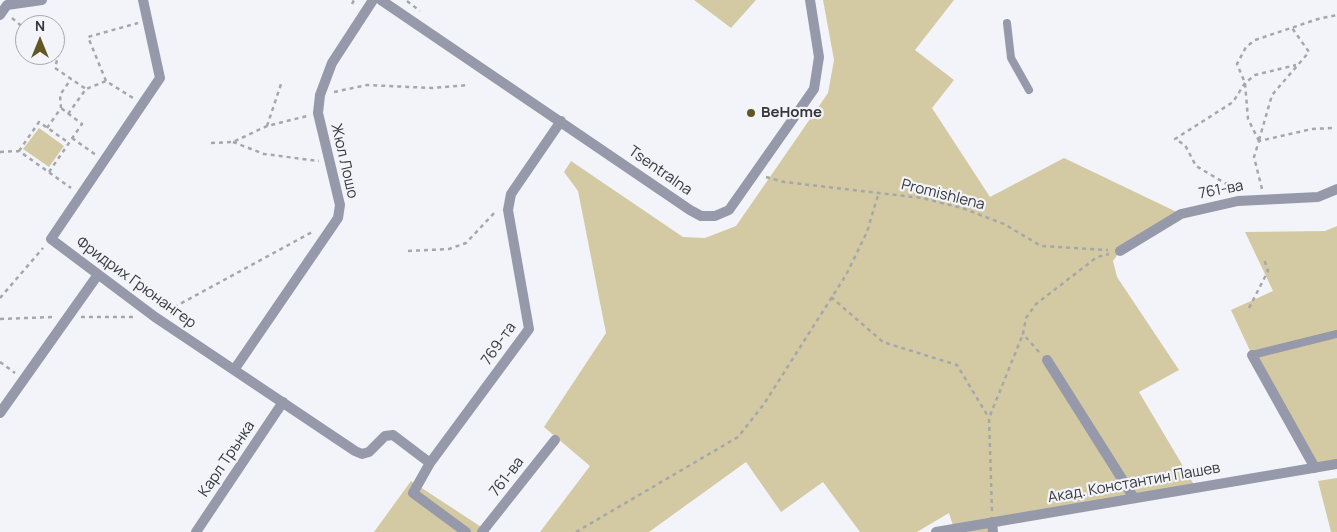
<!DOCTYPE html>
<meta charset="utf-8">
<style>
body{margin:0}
#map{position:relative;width:1337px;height:532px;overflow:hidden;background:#f3f4f9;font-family:Manrope,sans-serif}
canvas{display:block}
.north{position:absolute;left:15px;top:15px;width:50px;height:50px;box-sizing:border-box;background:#f3f4f9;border:1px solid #a7a8ac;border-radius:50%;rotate:0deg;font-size:14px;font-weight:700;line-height:20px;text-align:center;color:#363739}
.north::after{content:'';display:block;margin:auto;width:18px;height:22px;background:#625723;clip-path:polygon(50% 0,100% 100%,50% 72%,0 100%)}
</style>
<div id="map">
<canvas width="1337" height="532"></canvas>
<div class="north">N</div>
</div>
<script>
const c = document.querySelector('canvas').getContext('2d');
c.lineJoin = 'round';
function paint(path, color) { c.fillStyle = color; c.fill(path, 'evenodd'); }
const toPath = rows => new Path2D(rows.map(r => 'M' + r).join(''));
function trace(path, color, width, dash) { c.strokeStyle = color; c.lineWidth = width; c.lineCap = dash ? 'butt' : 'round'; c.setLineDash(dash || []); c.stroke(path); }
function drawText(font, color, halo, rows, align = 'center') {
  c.font = font + ' Manrope,sans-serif'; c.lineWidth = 4.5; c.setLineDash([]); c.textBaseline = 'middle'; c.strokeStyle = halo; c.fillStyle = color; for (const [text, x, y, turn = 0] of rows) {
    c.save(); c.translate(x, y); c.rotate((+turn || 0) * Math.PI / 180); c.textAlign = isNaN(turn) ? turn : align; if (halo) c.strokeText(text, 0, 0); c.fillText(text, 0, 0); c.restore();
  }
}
paint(toPath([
 [694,0,756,0,731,28],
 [823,0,954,0,915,50,954,80,932,108,990,197,1064,158,1181,214,1120,251,1113,261,1117,277,1179,370,1139,392,1196,488,993,522,993,532,955,532,949,513,917,532,860,532,823,482,781,512,746,462,649,532,540,532,590,466,544,427,606,333,578,191,564,172,571,161,683,237,705,238,736,226,828,93,834,60],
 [39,128,64,146,49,167,23,149],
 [1337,226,1337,463,1315,468,1252,355,1231,310,1273,291,1245,232,1325,231],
 [1337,478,1337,532,1331,532,1318,481],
 [411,481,489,532,374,532]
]), '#d3caa3');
trace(toPath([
 [407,1,420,11],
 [352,4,354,0],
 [12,18,25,29],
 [55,54,58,56,55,68,86,89],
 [106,81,88,37,138,23],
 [334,92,367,85,432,88,469,85],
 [68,114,86,89,106,81,133,98],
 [267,126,281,84],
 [47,128,61,108,60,95,71,79],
 [72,138,96,155],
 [1259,140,1272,95,1309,52,1292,28],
 [1259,141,1248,119,1245,83,1237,64,1246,47,1255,40,1318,19,1337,15],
 [233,142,264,154,319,161],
 [211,143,233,142,267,126,307,116],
 [19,151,39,122,69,143],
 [0,152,19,151,71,188],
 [49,172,82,124,61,108],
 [766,177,784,182,922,198,962,208,1004,224,1041,246,1108,250],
 [1235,189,1196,166,1185,145,1175,139,1233,102,1245,83,1255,75,1296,65],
 [1262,189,1254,157,1259,141,1312,129,1332,128],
 [408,251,449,249,466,243,496,211],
 [831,297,883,342,957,365,989,418],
 [0,298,43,248],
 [1249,308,1268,271,1264,259],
 [167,311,314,231],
 [81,317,136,317],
 [0,319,53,317],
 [1039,352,1023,334,1026,318,1036,304,1097,257,1109,254],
 [0,362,15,373],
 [992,511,989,418,1023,334],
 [576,532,738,437,764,404,846,275,867,232,879,192]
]), '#a6a7aa', 2.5, [4, 4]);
trace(toPath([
 [1007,23,1011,58,1029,90],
 [1252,355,1337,334]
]), '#9599aa', 8);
trace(toPath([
 [143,0,160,78,51,239,155,317,355,451,362,454,369,452,385,436,393,435,430,463],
 [381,0,690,210,701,216,715,216,729,210,814,89,819,57,810,0],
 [0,15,7,5,42,0],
 [1120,251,1181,214,1238,201,1318,197,1337,189],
 [1252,355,1315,468],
 [1047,360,1134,498],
 [234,370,338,218,340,205,318,113,320,95,332,63,373,0],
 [0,413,97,276],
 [992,522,993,532],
 [196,532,283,402],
 [466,532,413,493,430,463,529,329,508,210,511,194,561,121],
 [482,532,555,440],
 [936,532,1337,464]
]), '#9599aa', 10);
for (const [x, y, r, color] of [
 [751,113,5,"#625723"]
]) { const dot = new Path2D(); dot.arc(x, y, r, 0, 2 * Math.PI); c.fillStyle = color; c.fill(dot); trace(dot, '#f3f4f9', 2); }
drawText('bold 15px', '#363739', '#f3f4f9', [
 ["BeHome",761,113]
], 'left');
drawText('15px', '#363739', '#f3f4f9', [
 ["Жюл Лошо",344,161,77],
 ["Tsentralna",660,171,35],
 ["761-ва",1221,190,-11],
 ["Promishlena",943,195,14],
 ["Фридрих Грюнангер",136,283,36],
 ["769-та",499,344,-55],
 ["Карл Трънка",227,459,-56],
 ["761-ва",507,477,-52],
 ["Акад. Константин Пашев",1134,483,-10]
]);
</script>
